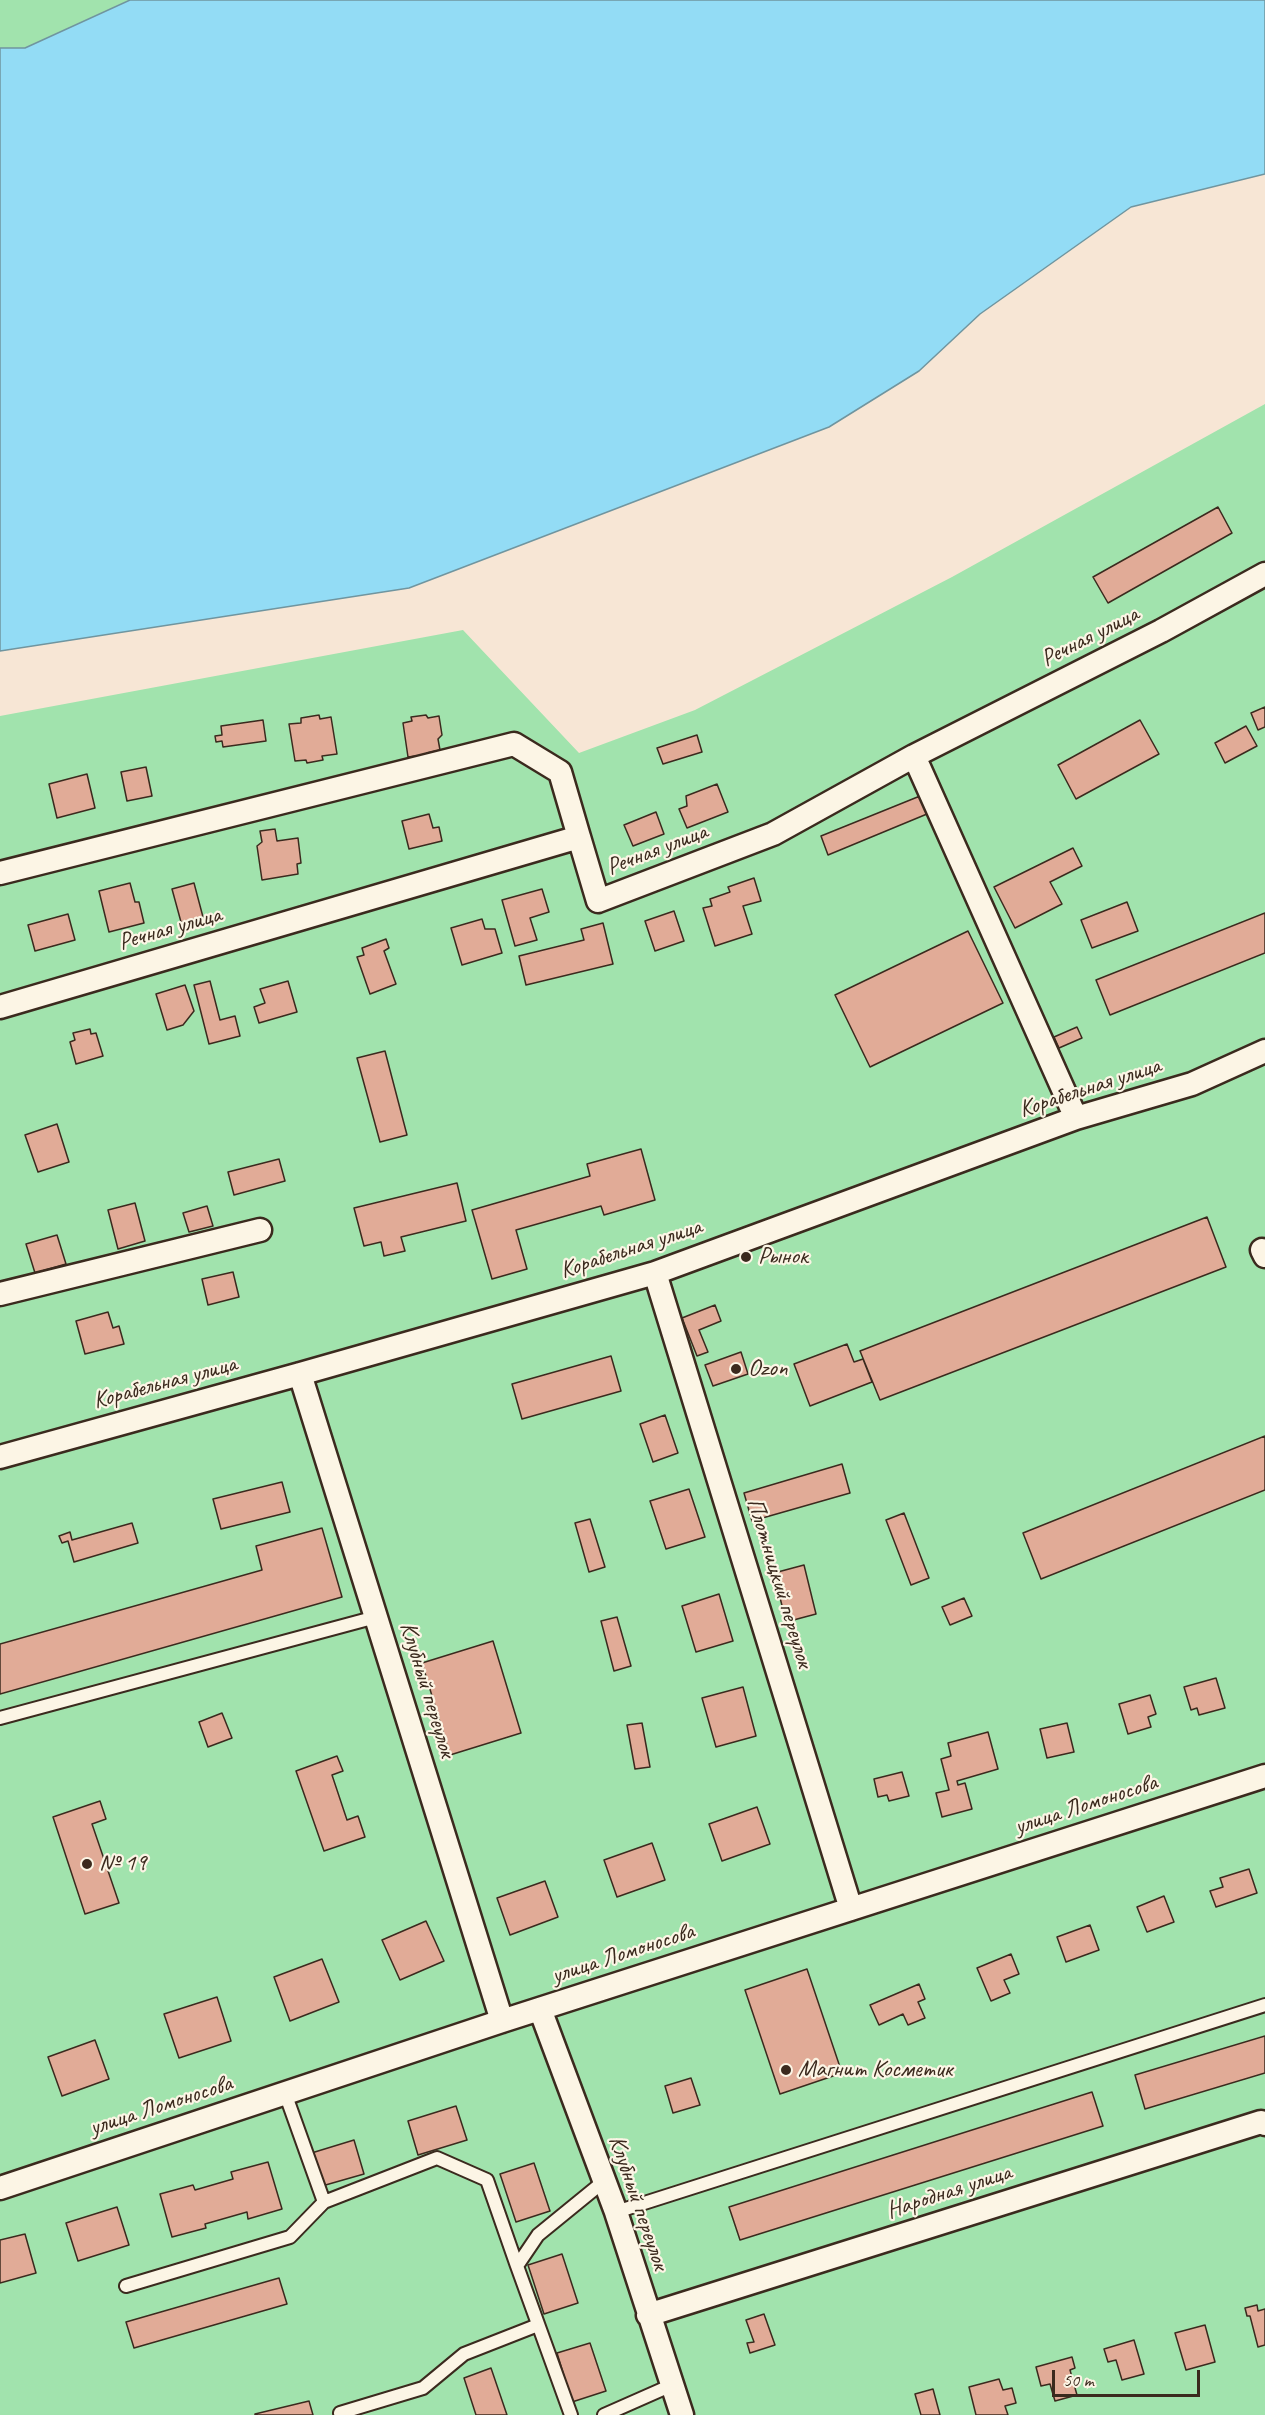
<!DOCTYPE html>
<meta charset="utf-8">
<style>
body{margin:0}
#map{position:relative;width:1265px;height:2415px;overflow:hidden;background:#f7e6d5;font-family:Caveat,sans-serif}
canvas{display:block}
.scale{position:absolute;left:1052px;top:2370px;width:148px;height:27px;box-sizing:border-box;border:3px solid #3b2a1e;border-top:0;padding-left:8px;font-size:18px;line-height:21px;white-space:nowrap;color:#3b2a1e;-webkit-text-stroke:4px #fcf5e5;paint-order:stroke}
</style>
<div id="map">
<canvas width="1265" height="2415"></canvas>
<div class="scale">50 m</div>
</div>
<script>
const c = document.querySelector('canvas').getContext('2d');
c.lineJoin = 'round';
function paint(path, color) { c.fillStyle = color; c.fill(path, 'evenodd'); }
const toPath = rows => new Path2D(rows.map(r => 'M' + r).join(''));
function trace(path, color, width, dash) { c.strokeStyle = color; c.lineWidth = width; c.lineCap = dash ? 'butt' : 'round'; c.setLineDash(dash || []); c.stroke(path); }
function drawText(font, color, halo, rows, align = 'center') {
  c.font = font + ' Caveat,sans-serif'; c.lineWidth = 4.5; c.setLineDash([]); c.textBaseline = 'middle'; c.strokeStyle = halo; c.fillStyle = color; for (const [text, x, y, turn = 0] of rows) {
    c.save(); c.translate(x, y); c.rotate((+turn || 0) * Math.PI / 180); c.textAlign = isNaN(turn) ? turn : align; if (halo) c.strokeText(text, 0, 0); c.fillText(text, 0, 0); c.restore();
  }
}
paint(toPath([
 [0,0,130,0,25,48,0,48],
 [1265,404,1265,2415,0,2415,0,716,463,630,579,753,695,710,952,577]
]), '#a1e3ad');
const water = toPath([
 [130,0,1265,0,1265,174,1131,207,980,314,919,371,829,427,409,588,0,651,0,48,25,48,130,0]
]);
paint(water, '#93dcf5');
trace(water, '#70959f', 1.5);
const building = toPath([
 [1218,507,1232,533,1108,603,1093,577,1218,507],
 [1265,707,1265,727,1258,730,1251,713,1265,707],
 [319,715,320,719,331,717,337,754,322,756,323,760,307,763,306,760,295,761,289,724,301,723,301,718,319,715],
 [426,715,428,718,439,716,442,735,438,739,440,750,427,753,428,757,419,759,416,756,408,757,403,723,412,721,411,717,426,715],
 [263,720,266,741,223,747,222,741,216,742,215,736,222,735,221,726,263,720],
 [1140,720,1159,754,1076,799,1058,765,1140,720],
 [1246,726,1257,746,1225,763,1215,743,1246,726],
 [697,735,702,752,663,764,657,748,697,735],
 [146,767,152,796,127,801,121,772,146,767],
 [87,774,95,808,57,818,49,784,87,774],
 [717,784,728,812,687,828,679,809,687,806,686,796,717,784],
 [920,796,927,814,828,855,821,836,920,796],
 [656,812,664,834,633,846,624,825,656,812],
 [429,814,433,828,439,827,442,841,409,849,402,821,429,814],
 [275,829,277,841,298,838,301,863,297,864,298,874,262,880,257,846,262,842,260,831,275,829],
 [1073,848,1082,866,1050,882,1062,904,1015,928,994,887,1073,848],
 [754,878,761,901,743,906,752,934,715,946,703,908,712,906,710,899,730,892,728,887,754,878],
 [130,883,135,902,139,902,144,923,109,932,99,891,130,883],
 [194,883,203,917,181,922,172,889,194,883],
 [542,889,549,912,530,918,537,940,515,946,502,900,542,889],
 [1127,902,1138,931,1092,948,1081,920,1127,902],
 [674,911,684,941,655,951,645,921,674,911],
 [1265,913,1265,953,1110,1015,1096,980,1265,913],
 [68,914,75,940,35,951,28,925,68,914],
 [482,919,485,929,495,929,502,953,462,965,451,928,482,919],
 [603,923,613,964,526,985,519,956,584,940,581,929,603,923],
 [968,931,1003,1003,870,1067,835,995,968,931],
 [386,939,389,948,384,951,396,984,370,994,357,957,364,955,362,948,386,939],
 [210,981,220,1020,235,1016,240,1036,209,1044,194,985,210,981],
 [288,981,297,1012,259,1023,254,1007,265,1003,260,989,288,981],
 [185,985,194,1011,183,1025,167,1030,156,994,185,985],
 [1077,1027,1082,1038,1059,1048,1054,1037,1077,1027],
 [90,1029,91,1034,96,1033,103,1056,76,1064,70,1042,75,1040,73,1033,90,1029],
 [385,1051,407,1135,380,1142,357,1058,385,1051],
 [57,1124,69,1162,38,1172,25,1135,57,1124],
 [641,1149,655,1200,604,1215,601,1206,516,1230,527,1269,492,1279,472,1210,590,1176,587,1164,641,1149],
 [279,1159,285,1181,234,1195,228,1172,279,1159],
 [457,1183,466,1221,401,1237,405,1251,384,1256,381,1242,364,1246,354,1208,457,1183],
 [135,1203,145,1241,118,1249,108,1210,135,1203],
 [207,1206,213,1226,189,1232,183,1213,207,1206],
 [1207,1217,1226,1267,880,1400,860,1351,1207,1217],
 [57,1235,66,1264,35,1273,26,1244,57,1235],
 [233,1272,239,1297,208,1305,202,1279,233,1272],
 [715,1305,721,1321,699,1330,708,1352,697,1356,682,1318,715,1305],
 [108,1312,113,1328,119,1326,124,1344,85,1354,76,1321,108,1312],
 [847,1344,854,1362,863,1359,872,1382,810,1406,794,1364,847,1344],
 [741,1352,748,1374,713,1386,705,1365,741,1352],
 [611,1356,621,1391,522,1419,512,1384,611,1356],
 [665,1415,678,1453,653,1462,640,1424,665,1415],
 [1265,1436,1265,1490,1041,1579,1023,1533,1265,1436],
 [842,1464,850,1493,752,1521,744,1493,842,1464],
 [282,1482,290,1512,221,1529,213,1499,282,1482],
 [689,1489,705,1537,666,1549,650,1501,689,1489],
 [904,1513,929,1578,911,1585,886,1520,904,1513],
 [590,1519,605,1567,589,1572,575,1523,590,1519],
 [132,1523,138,1543,74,1562,68,1541,62,1543,59,1536,70,1532,72,1540,132,1523],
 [322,1528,342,1597,0,1694,0,1644,262,1570,256,1546,322,1528],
 [804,1565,816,1614,786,1622,774,1573,804,1565],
 [719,1594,733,1641,696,1652,682,1606,719,1594],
 [964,1598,972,1616,950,1625,942,1607,964,1598],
 [617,1617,631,1666,614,1671,601,1621,617,1617],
 [493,1641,521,1733,450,1755,422,1663,493,1641],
 [1216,1678,1225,1708,1199,1715,1197,1708,1191,1710,1184,1687,1216,1678],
 [743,1687,756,1736,716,1747,702,1698,743,1687],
 [1150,1695,1156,1714,1148,1717,1151,1727,1128,1734,1119,1704,1150,1695],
 [222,1713,232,1738,208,1747,199,1722,222,1713],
 [642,1723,650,1767,635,1769,627,1725,642,1723],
 [1067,1723,1074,1752,1047,1758,1040,1729,1067,1723],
 [988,1732,998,1769,957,1781,958,1785,965,1783,972,1809,942,1817,936,1793,949,1790,941,1759,951,1756,948,1743,988,1732],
 [337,1756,343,1771,332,1775,347,1820,358,1816,365,1837,324,1851,296,1771,337,1756],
 [902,1772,909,1796,889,1801,887,1795,878,1797,874,1779,902,1772],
 [100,1801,106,1819,92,1824,119,1903,85,1914,53,1817,100,1801],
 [757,1807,770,1844,722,1861,709,1824,757,1807],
 [652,1843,665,1880,617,1897,604,1860,652,1843],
 [1249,1869,1257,1893,1216,1907,1210,1891,1223,1887,1220,1878,1249,1869],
 [545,1881,558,1917,510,1935,497,1898,545,1881],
 [1164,1896,1174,1922,1147,1932,1137,1907,1164,1896],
 [426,1921,444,1961,400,1980,382,1940,426,1921],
 [1090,1925,1099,1950,1066,1962,1057,1937,1090,1925],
 [1011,1954,1019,1974,1004,1980,1010,1993,991,2001,977,1968,1011,1954],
 [322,1959,339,2002,290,2021,274,1977,322,1959],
 [807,1969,842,2073,780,2094,745,1990,807,1969],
 [919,1984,925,1999,918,2002,925,2018,908,2025,903,2014,879,2025,870,2005,919,1984],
 [217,1997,231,2041,179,2058,164,2014,217,1997],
 [1265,2036,1265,2073,1145,2109,1135,2075,1265,2036],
 [95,2040,109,2079,62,2096,48,2057,95,2040],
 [691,2078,700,2105,673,2113,665,2086,691,2078],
 [1092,2092,1103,2126,740,2240,729,2207,1092,2092],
 [456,2106,467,2140,418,2155,408,2121,456,2106],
 [354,2140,364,2174,315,2188,305,2155,354,2140],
 [268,2162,282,2209,248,2219,247,2212,205,2224,206,2228,172,2237,160,2194,193,2185,195,2190,233,2179,231,2172,268,2162],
 [534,2163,550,2211,516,2222,500,2174,534,2163],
 [117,2207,129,2245,78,2261,66,2223,117,2207],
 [25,2234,36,2273,0,2283,0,2240,25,2234],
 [562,2254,578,2303,544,2314,528,2265,562,2254],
 [279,2278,287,2304,134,2348,126,2322,279,2278],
 [1257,2305,1258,2311,1265,2309,1265,2345,1258,2347,1250,2316,1247,2316,1245,2308,1257,2305],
 [764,2314,775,2345,750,2353,747,2343,754,2342,746,2320,764,2314],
 [1205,2325,1215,2362,1186,2370,1175,2333,1205,2325],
 [1134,2340,1144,2374,1122,2380,1116,2360,1108,2362,1104,2349,1134,2340],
 [590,2343,606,2391,572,2402,557,2353,590,2343],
 [1072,2357,1075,2368,1070,2370,1077,2395,1055,2401,1050,2384,1041,2386,1036,2367,1072,2357],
 [491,2368,507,2415,476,2415,464,2378,491,2368],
 [999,2379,1003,2390,1012,2388,1016,2403,1005,2406,1008,2415,976,2415,969,2387,999,2379],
 [933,2389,940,2415,921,2415,915,2394,933,2389],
 [309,2401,313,2415,255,2415,255,2414,309,2401]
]);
paint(building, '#e1ab97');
trace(building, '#3b2a1e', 1.5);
const lane = toPath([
 [0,1718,376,1617],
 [285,2093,324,2202],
 [616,2212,1265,2005],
 [126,2286,290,2237,324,2202,437,2158,487,2180,517,2266],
 [340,2413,423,2388,464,2354,538,2325],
 [571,2415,517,2266,538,2235,603,2182],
 [604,2415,672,2385]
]);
const street = toPath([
 [914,756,1076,1118],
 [0,873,514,744,560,772,579,837],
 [0,1007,579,837,598,901,773,834,914,756,1161,631,1265,574],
 [1262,1250,1265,1256],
 [655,1273,851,1909],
 [0,1294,260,1230],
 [300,1374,502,2021],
 [0,1457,300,1374,655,1273,1076,1118,1192,1084,1265,1051],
 [540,2009,616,2212,682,2415],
 [0,2188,502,2021,1265,1776],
 [648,2315,1261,2122,1265,2124]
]);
trace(lane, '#3b2a1e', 16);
trace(street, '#3b2a1e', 27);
trace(lane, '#fcf5e5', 12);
trace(street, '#fcf5e5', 22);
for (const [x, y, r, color] of [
 [746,1257,6,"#3b2a1e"],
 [736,1369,6,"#3b2a1e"],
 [87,1864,6,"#3b2a1e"],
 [786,2070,6,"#3b2a1e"]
]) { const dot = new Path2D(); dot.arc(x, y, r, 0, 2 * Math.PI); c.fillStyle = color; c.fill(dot); trace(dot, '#fcf5e5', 2); }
drawText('24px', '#3b2a1e', '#fcf5e5', [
 ["Речная улица",1090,637,-27],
 ["Речная улица",657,850,-21],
 ["Речная улица",170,929,-16],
 ["Корабельная улица",1090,1088,-18],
 ["Корабельная улица",631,1249,-18],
 ["Корабельная улица",165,1383,-15],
 ["Плотницкий переулок",779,1583,73],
 ["Клубный переулок",427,1690,73],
 ["улица Ломоносова",1086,1805,-18],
 ["улица Ломоносова",623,1954,-18],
 ["улица Ломоносова",161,2106,-18],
 ["Народная улица",949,2192,-18],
 ["Клубный переулок",638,2203,71]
]);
drawText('24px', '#3b2a1e', '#fcf5e5', [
 ["Рынок",758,1257],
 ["Ozon",748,1369],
 ["№ 19",99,1864],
 ["Магнит Косметик",798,2070]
], 'left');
</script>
